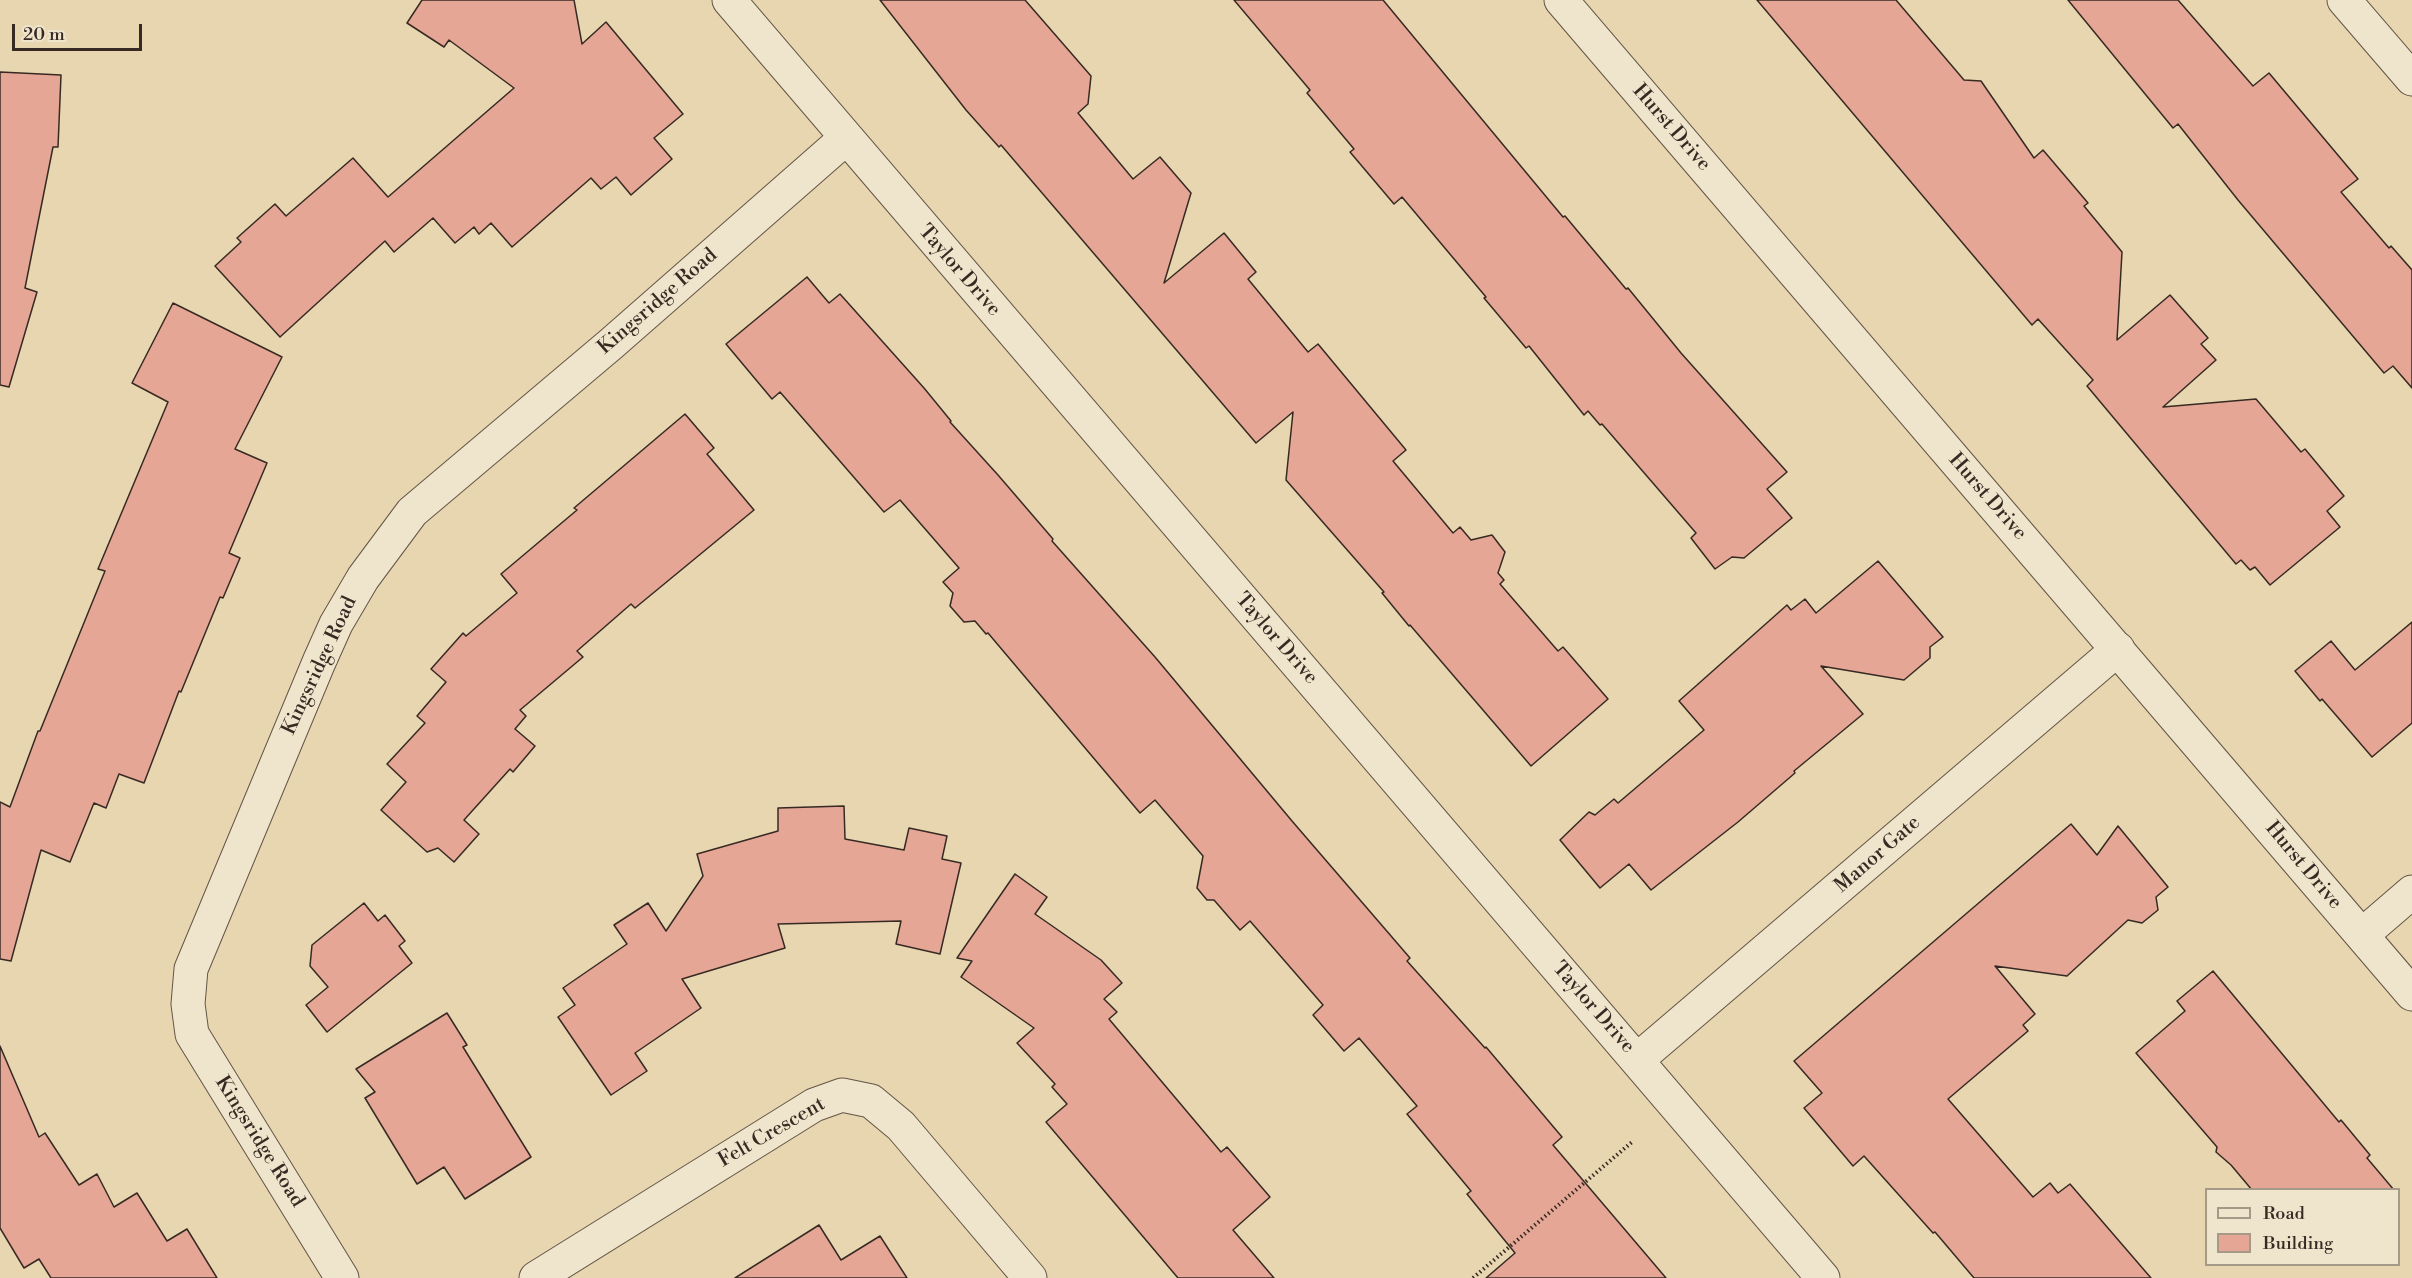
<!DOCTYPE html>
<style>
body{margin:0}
#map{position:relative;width:2412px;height:1278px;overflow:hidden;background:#e7d6b0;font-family:"Libre Bodoni",serif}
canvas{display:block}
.legend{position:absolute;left:2205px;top:1188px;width:195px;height:78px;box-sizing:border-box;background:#efe4cc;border:2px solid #a59a88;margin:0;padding:8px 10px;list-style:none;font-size:18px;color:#372a23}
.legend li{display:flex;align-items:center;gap:12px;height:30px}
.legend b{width:30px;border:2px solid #a59a88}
.scale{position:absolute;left:12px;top:24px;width:130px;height:27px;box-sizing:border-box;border:3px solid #372a23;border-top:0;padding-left:8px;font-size:18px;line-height:21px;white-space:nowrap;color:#372a23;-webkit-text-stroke:4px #efe4cc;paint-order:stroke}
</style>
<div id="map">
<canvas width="2412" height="1278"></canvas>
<ul class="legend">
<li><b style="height:8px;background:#efe4cc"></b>Road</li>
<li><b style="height:16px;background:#e5a695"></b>Building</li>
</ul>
<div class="scale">20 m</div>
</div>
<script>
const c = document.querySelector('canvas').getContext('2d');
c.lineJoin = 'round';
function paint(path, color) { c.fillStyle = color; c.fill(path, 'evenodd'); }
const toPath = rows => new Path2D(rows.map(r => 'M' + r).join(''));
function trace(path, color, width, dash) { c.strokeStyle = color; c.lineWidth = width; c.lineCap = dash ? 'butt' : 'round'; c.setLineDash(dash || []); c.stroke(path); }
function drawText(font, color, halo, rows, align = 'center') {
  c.font = font + ' "Libre Bodoni",serif'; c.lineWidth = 4.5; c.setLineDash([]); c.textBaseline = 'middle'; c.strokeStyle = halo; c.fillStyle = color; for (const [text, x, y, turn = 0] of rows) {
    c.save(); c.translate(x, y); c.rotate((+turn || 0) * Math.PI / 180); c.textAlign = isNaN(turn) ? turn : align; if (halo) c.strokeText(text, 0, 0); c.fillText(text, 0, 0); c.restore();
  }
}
const building = toPath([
 [422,0,574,0,582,44,606,22,683,114,654,138,672,159,631,195,616,177,601,189,591,178,512,247,491,223,479,234,474,227,455,243,433,218,394,252,385,241,280,337,215,266,241,242,237,238,275,204,286,216,353,158,388,197,514,88,449,40,444,47,407,23,422,0],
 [880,0,1025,0,1091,76,1088,104,1078,113,1133,179,1160,157,1191,193,1164,283,1224,233,1256,272,1248,279,1308,352,1318,344,1406,450,1393,461,1453,533,1460,527,1471,540,1492,535,1505,552,1498,573,1504,580,1500,584,1558,651,1563,647,1608,699,1531,766,1410,625,1409,626,1382,593,1384,592,1286,480,1293,412,1256,443,1001,145,999,147,966,110,880,0],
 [1234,0,1383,0,1563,217,1565,216,1626,289,1628,288,1681,353,1787,472,1767,489,1792,518,1744,558,1732,557,1715,569,1691,538,1696,533,1602,424,1600,425,1588,411,1584,415,1529,346,1526,348,1484,298,1486,297,1402,197,1394,204,1350,152,1354,149,1307,93,1310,90,1234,0],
 [1757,0,1896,0,1964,80,1981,81,2034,158,2043,150,2088,203,2084,206,2122,252,2117,340,2170,295,2208,338,2201,344,2216,360,2163,407,2256,399,2301,452,2305,449,2344,496,2327,511,2340,527,2270,585,2255,567,2250,570,2241,560,2236,564,2087,386,2093,380,2038,319,2032,325,1757,0],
 [2068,0,2178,0,2253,86,2269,73,2358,179,2341,192,2389,248,2391,246,2412,270,2412,388,2393,366,2384,373,2238,200,2178,124,2173,128,2068,0],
 [0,72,61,75,58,147,53,147,25,288,37,292,9,387,0,385,0,72],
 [807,277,829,303,840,294,924,388,951,421,950,422,998,475,1053,539,1052,541,1155,657,1292,821,1410,958,1407,961,1485,1048,1486,1047,1562,1137,1553,1145,1666,1278,1486,1278,1515,1253,1467,1194,1471,1191,1407,1114,1417,1106,1359,1038,1344,1051,1313,1015,1323,1005,1250,921,1240,930,1214,900,1207,900,1197,888,1203,856,1155,800,1140,813,988,633,986,634,975,621,964,622,950,606,953,593,943,582,959,568,900,500,884,512,780,392,772,399,726,344,807,277],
 [173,303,282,357,235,449,267,463,229,553,240,558,223,598,220,597,181,692,179,691,144,783,119,774,106,808,94,803,70,862,41,850,11,961,0,959,0,802,10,807,38,731,40,731,105,571,98,569,168,402,132,383,173,303],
 [685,414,714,448,707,454,754,510,635,608,631,604,577,651,583,657,520,710,526,716,515,729,535,746,513,772,510,769,464,820,479,834,454,862,438,848,427,852,381,810,406,782,387,764,425,723,417,716,446,682,431,669,463,633,466,636,517,593,501,574,577,510,574,508,685,414],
 [1878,561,1943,637,1930,647,1930,658,1904,680,1821,666,1863,714,1794,771,1795,773,1738,822,1651,890,1629,864,1600,888,1560,840,1589,812,1595,815,1614,799,1618,803,1704,730,1679,701,1787,605,1791,610,1805,599,1816,613,1878,561],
 [2412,622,2412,723,2372,757,2322,699,2320,701,2295,671,2331,641,2355,670,2412,622],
 [844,806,845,839,904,850,909,828,947,836,942,859,961,863,940,954,896,944,901,921,778,924,785,948,682,979,701,1008,635,1053,647,1071,611,1095,558,1017,575,1005,563,988,627,944,614,925,648,903,666,931,703,876,697,854,778,831,778,808,844,806],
 [2071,824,2097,855,2118,826,2168,887,2156,897,2158,910,2142,923,2128,920,2067,976,1995,966,2035,1014,2023,1025,2028,1031,1948,1099,2033,1197,2050,1183,2058,1193,2070,1184,2151,1278,1974,1278,1935,1232,1933,1233,1864,1156,1853,1166,1804,1108,1822,1093,1794,1061,2071,824],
 [1015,874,1047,897,1035,914,1101,960,1122,983,1104,999,1117,1012,1109,1019,1221,1152,1227,1147,1270,1197,1233,1230,1274,1278,1178,1278,1046,1122,1067,1104,1052,1087,1055,1084,1017,1043,1034,1028,961,977,972,961,957,958,1015,874],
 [364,903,378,921,385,915,405,941,399,946,412,963,327,1032,306,1005,328,987,310,966,312,945,364,903],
 [2213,971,2339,1122,2341,1120,2370,1155,2367,1158,2394,1190,2252,1190,2231,1165,2216,1152,2217,1147,2136,1053,2185,1011,2177,1001,2213,971],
 [447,1013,467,1045,463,1047,531,1157,465,1199,444,1167,417,1184,365,1098,375,1092,356,1069,447,1013],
 [0,1046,39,1137,45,1133,79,1185,97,1174,114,1207,137,1193,167,1241,187,1229,217,1278,51,1278,39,1259,24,1268,0,1228,0,1046],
 [819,1225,841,1260,880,1236,907,1278,735,1278,819,1225]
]);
paint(building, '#e5a695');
trace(building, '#372a23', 1.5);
const minor = toPath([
 [729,0,1823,1278],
 [2344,0,2412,79],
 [2362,935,2412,892],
 [1637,1060,2118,649],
 [342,1278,192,1034,188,1004,191,969,319,662,336,624,363,578,412,512,611,344,846,138],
 [536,1278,814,1105,842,1095,871,1101,901,1126,1030,1278]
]);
const tertiary = toPath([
 [1561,0,2412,994]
]);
trace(minor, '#635546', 35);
trace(tertiary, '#635546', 35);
trace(toPath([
 [1473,1278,1632,1142]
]), '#372a23', 4, [1.5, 3]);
trace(minor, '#efe4cc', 33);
trace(tertiary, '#efe4cc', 33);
drawText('20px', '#372a23', '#efe4cc', [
 ["Hurst Drive",1671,128,49],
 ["Taylor Drive",959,271,49],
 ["Kingsridge Road",658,302,-41],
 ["Hurst Drive",1987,497,49],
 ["Taylor Drive",1276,639,49],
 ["Kingsridge Road",320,666,-65],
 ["Manor Gate",1878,855,-41],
 ["Hurst Drive",2303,866,50],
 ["Taylor Drive",1593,1008,49],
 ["Felt Crescent",772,1133,-30],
 ["Kingsridge Road",259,1142,58]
]);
</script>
